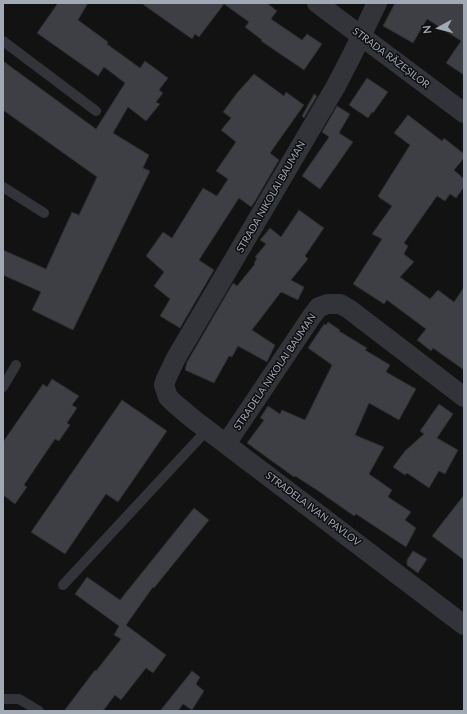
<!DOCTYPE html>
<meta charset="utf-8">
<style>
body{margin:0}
#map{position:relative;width:467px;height:714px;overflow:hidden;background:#121213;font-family:Lato,sans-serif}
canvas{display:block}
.frame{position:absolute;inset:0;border:4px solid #a1a9b5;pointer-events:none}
.north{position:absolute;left:419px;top:8px;width:40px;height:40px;-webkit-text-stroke:3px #0d0d0e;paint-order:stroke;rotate:263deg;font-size:11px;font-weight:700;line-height:16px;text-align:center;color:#a1a9b5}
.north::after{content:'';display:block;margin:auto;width:14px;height:18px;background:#a1a9b5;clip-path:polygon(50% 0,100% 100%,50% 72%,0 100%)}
</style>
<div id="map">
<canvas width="467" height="714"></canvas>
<div class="frame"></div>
<div class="north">N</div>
</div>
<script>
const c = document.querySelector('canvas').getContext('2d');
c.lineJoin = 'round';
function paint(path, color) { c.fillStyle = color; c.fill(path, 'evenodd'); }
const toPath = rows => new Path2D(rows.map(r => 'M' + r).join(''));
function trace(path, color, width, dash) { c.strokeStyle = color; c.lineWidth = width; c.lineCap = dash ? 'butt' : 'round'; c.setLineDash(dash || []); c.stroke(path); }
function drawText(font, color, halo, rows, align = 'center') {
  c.font = font + ' Lato,sans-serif'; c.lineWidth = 3; c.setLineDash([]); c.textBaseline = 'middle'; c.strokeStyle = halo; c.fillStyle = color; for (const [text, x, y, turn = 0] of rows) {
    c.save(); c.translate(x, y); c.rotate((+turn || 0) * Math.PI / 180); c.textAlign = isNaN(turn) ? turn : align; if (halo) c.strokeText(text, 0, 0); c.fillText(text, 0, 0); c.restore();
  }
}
const building = toPath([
 [58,3,88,3,78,20,108,42,107,44,140,68,145,61,168,78,159,90,163,93,156,102,160,104,146,121,128,107,113,133,149,155,143,168,150,171,73,330,32,310,41,292,3,275,3,250,46,269,72,212,79,215,97,177,3,110,3,61,96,129,125,83,104,67,98,76,37,33,58,3],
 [141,3,267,3,277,11,271,19,302,40,307,34,322,44,304,70,261,41,262,40,245,27,249,22,224,4,199,37,195,34,192,39,141,3],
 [395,3,464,3,464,75,446,63,461,41,427,19,413,43,383,26,395,3],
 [254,74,284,96,286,92,304,105,270,153,279,160,254,203,251,207,239,198,199,260,214,270,180,328,160,316,170,299,154,286,164,272,146,256,163,232,172,238,203,188,217,196,228,179,216,171,236,142,221,130,231,118,223,112,237,93,254,74],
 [367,78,388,92,373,113,372,112,368,118,349,105,367,78],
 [314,94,317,96,304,118,302,116,314,94],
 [337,106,350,114,339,133,353,142,320,189,302,176,329,137,322,132,337,106],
 [408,115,442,141,444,138,464,154,464,158,454,170,464,179,464,187,456,198,450,194,445,201,437,196,404,243,408,246,404,254,414,262,400,277,430,299,438,290,454,302,464,287,464,370,433,348,431,351,417,340,426,329,387,300,384,304,353,284,382,239,372,234,392,206,380,198,378,196,410,145,394,133,408,115],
 [299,210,324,228,305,256,308,259,291,280,304,287,298,300,281,292,252,330,275,345,267,362,238,346,232,357,229,356,214,383,185,370,187,362,233,283,237,286,255,264,254,263,257,258,255,257,266,244,260,240,270,228,281,237,299,210],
 [328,322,340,330,339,331,367,348,365,350,390,365,386,372,416,389,399,420,369,403,355,435,384,447,369,474,392,490,388,497,411,512,405,520,416,528,406,547,356,514,354,516,317,490,295,476,294,477,247,443,264,420,260,418,268,406,280,414,282,410,305,420,332,365,308,348,324,324,326,325,328,322],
 [52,379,79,396,72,405,77,408,67,423,70,425,59,441,55,439,24,485,27,487,15,504,3,495,3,442,43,384,47,387,52,379],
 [122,400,167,431,118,502,106,494,65,554,31,532,122,400],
 [439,404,453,414,437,438,458,450,445,474,439,471,429,488,407,473,405,475,393,467,405,451,424,434,420,431,439,404],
 [464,495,464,560,432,536,464,495],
 [194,508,209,520,154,588,153,587,126,625,166,655,153,673,146,668,121,700,115,695,103,711,64,711,95,670,96,671,121,639,114,635,119,626,75,594,87,577,120,600,194,508],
 [413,551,427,559,418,573,407,565,407,560,413,551],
 [192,671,200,677,196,684,204,691,192,710,183,704,178,711,160,711,192,671]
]);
paint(building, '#3d3f44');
trace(building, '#2b2c30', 1);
trace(toPath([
 [3,41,96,111],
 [3,187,44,213],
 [3,387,16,365],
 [63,585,207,430],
 [3,699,19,699,39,711]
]), '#323439', 10);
trace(toPath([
 [317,3,464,113],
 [377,3,353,53,336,86,176,358,166,379,164,385,168,397,174,403,193,419,464,625],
 [226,444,312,316,319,307,328,304,340,304,349,309,464,397]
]), '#323439', 20);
drawText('10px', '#a1a9b5', '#0d0d0e', [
 ["STRADA RĂZEȘILOR",391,58,37],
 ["STRADA NIKOLAI BAUMAN",271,197,-60],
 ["STRADELA NIKOLAI BAUMAN",275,372,-56],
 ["STRADELA IVAN PAVLOV",313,509,37]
]);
</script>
